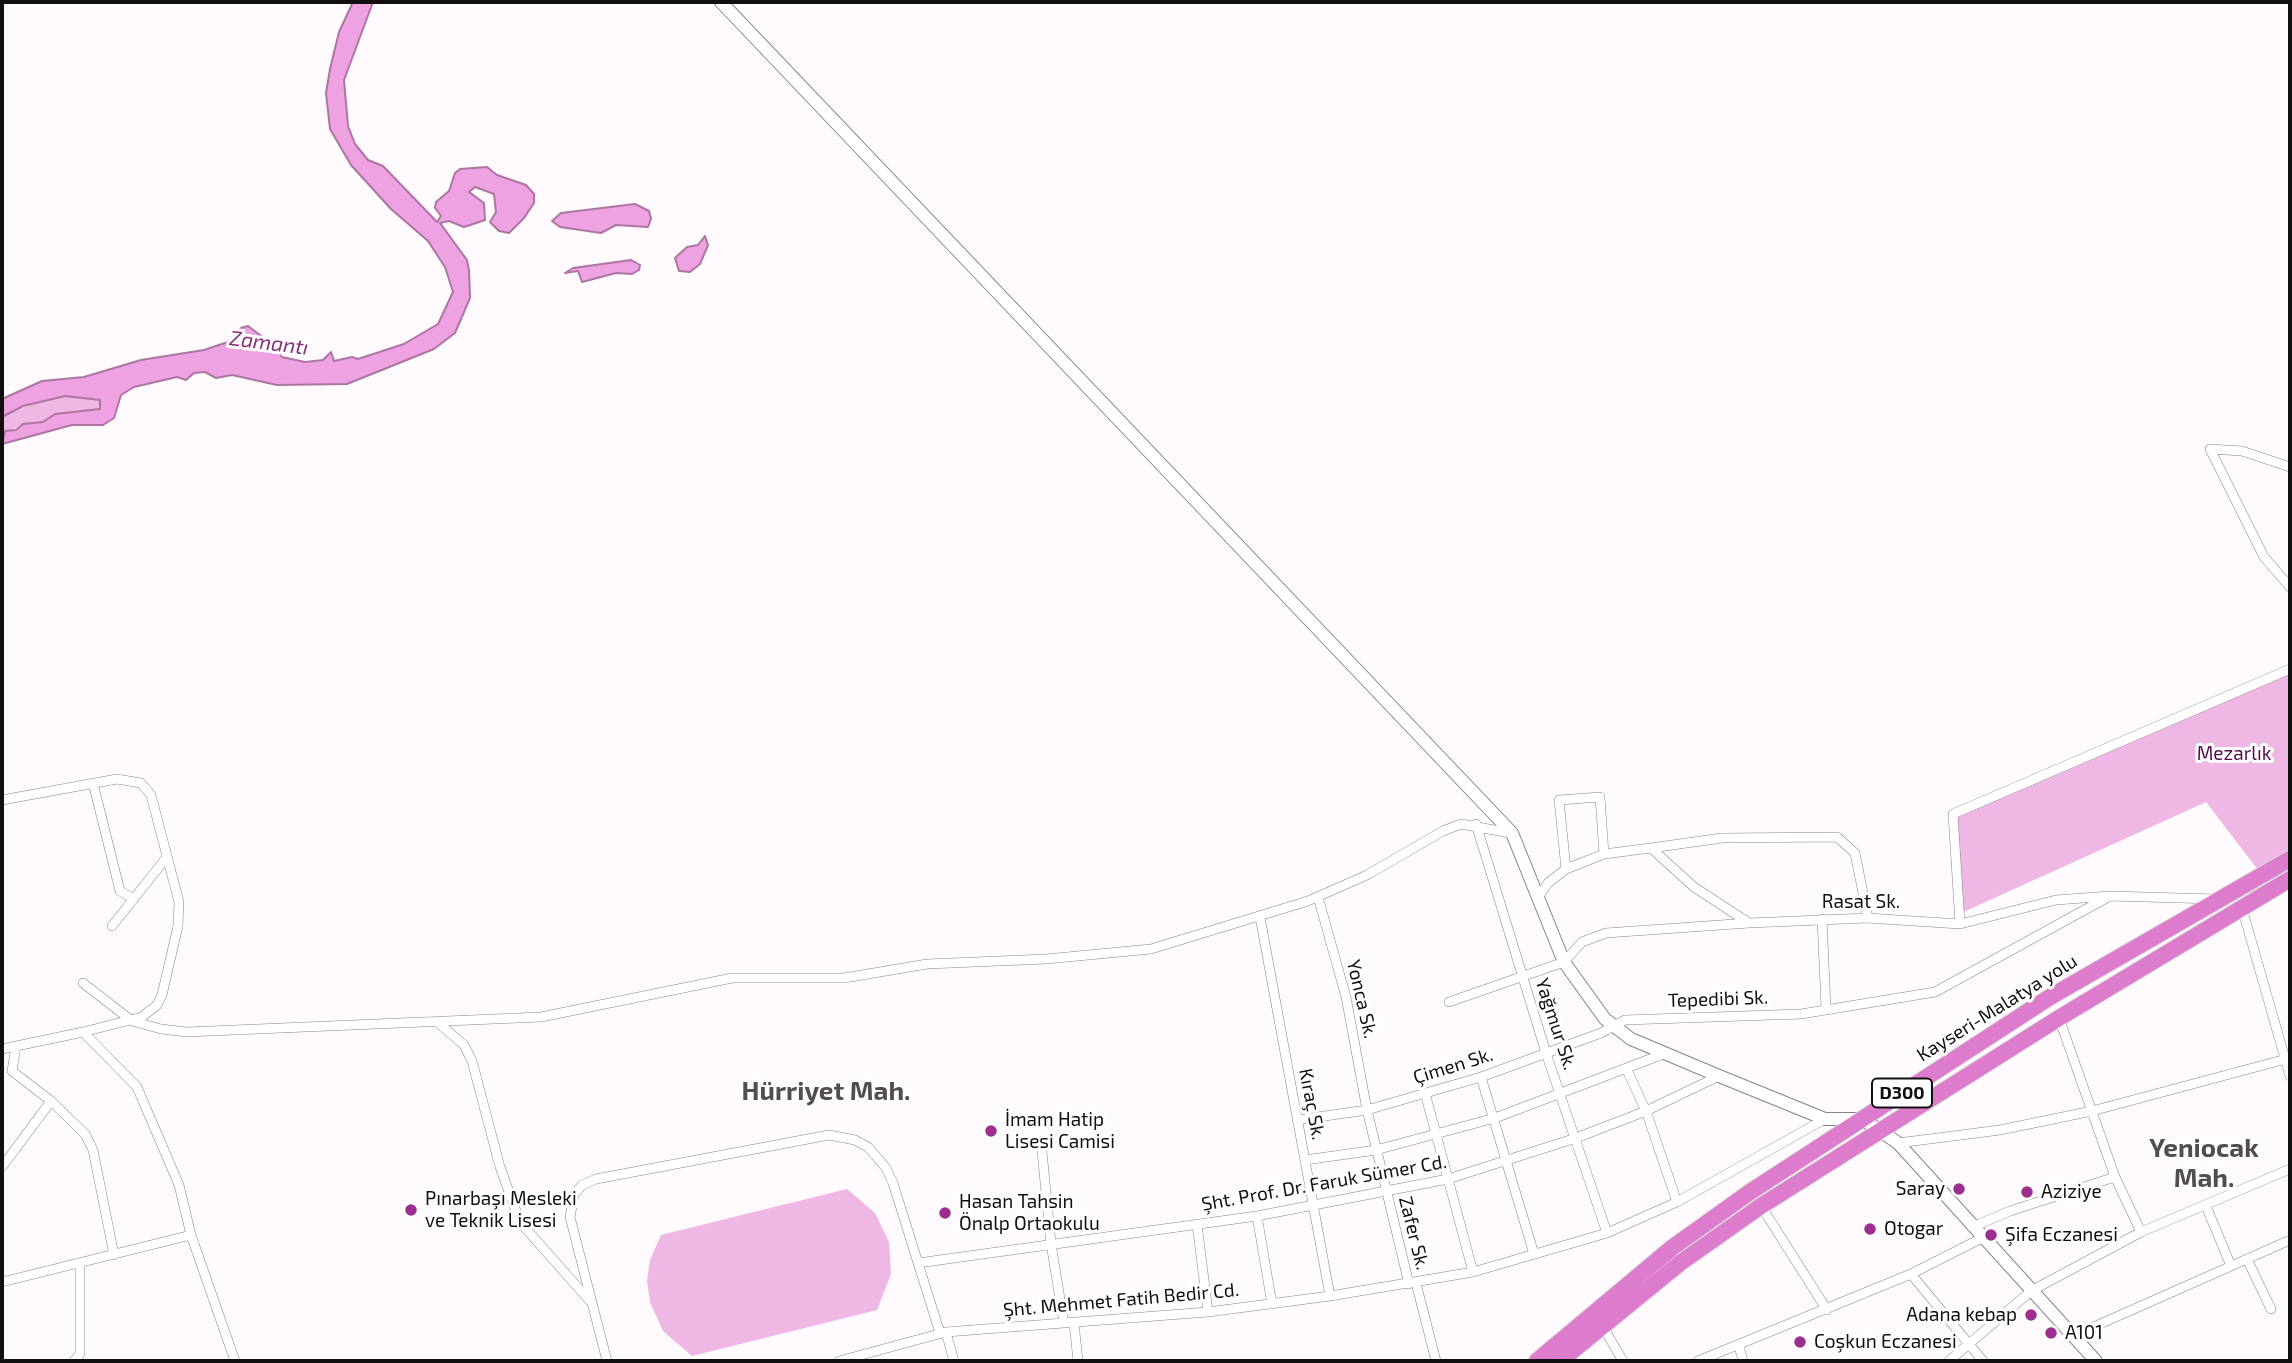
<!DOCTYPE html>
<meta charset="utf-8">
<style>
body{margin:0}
#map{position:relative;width:2292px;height:1363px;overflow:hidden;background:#fefafd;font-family:"Exo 2",sans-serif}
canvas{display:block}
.frame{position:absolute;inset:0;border:4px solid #120f11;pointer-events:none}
</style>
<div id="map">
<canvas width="2292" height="1363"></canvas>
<div class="frame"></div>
</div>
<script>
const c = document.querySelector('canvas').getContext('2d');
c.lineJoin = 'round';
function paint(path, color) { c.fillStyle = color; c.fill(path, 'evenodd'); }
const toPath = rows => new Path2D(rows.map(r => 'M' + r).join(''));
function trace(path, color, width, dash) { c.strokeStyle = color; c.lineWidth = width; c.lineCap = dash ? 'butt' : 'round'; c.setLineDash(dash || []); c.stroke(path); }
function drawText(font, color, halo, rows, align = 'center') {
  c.font = font + ' "Exo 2",sans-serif'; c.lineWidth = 6; c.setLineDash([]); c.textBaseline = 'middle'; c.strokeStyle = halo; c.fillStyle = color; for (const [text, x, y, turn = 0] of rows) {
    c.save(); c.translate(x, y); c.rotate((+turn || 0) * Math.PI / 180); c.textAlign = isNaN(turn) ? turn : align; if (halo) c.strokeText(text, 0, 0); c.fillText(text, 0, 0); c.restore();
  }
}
paint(toPath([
 [65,396,100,399,100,409,55,414,43,422,23,424,2,435,2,417,8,413,52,397],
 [2290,669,2290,859,2262,875,2206,802,1959,914,1953,814],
 [847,1189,875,1213,889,1242,891,1274,877,1310,692,1356,663,1331,650,1302,647,1281,650,1260,661,1235]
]), '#eeb7e4');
const water = toPath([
 [353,2,373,2,344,80,348,126,355,144,368,160,383,166,437,222,441,216,435,208,436,202,449,191,455,173,460,169,487,167,497,175,526,185,534,194,534,203,524,218,509,233,499,231,490,222,496,212,494,194,475,187,469,192,484,203,485,220,464,227,449,221,440,223,467,260,469,270,470,298,455,333,434,349,347,384,277,385,232,375,216,378,205,372,194,373,186,380,177,377,134,387,121,395,114,418,103,425,72,425,2,444,5,431,16,430,23,424,43,422,55,414,100,409,100,400,65,396,23,406,2,417,2,399,42,381,84,377,141,360,204,350,231,341,241,328,248,326,272,344,282,357,305,362,323,360,331,352,334,361,352,357,358,359,404,344,438,324,453,292,445,267,428,241,391,209,351,165,330,129,326,93,330,69,339,32,353,2],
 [635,204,649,211,651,219,648,227,616,225,601,233,560,227,552,221,561,213,635,204],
 [705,236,708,245,700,264,690,272,679,271,675,258,687,247,698,245,705,236],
 [631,260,640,265,639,270,632,274,616,273,582,282,578,271,565,273,573,268,631,260]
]);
paint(water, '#eea2e1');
trace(water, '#ac76a3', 2);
const street = toPath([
 [2290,467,2242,451,2210,449,2264,557,2290,587],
 [93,783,120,891,134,899],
 [2,800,117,779,141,783,151,795,179,902,178,926,162,995,157,1005,142,1017,83,1032],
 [1476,824,1546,1053,1607,1233],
 [1651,848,1722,838,1837,837,1855,853,1868,918],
 [1566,869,1559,800,1600,797,1604,854],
 [1539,896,1548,883,1566,869,1604,854,1651,848,1694,887,1749,923,1868,918,1960,924,2056,900,2110,896,2215,899],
 [1318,897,1346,997,1367,1110,1409,1284],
 [2242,908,2290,1076],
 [1260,917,1330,1296],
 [1822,919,1826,1008],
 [1960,924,1953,814,2290,669],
 [112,926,167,857],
 [83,983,132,1021,161,1029,187,1032,541,1017,732,978,844,978,927,964,1046,959,1151,949,1308,901,1367,875,1443,831,1461,824,1510,833],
 [1449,1002,1564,962,1582,942,1606,933,1749,923],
 [2059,1018,2115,1177,2141,1232],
 [436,1021,464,1045,472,1061,500,1167,520,1222,589,1300],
 [16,1046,12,1071,51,1101],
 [2,1049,83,1032,137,1087,179,1185,191,1235,235,1361],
 [1627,1070,1646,1111,1677,1202],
 [1481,1077,1534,1254],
 [1425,1093,1473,1272],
 [1297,1120,1367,1110,1481,1077,1601,1033,1625,1020,1801,1014,1935,992,2110,896],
 [1041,1141,1051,1244,1064,1323],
 [1898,1143,2000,1130,2092,1111,2286,1059],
 [1305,1160,1376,1150,1495,1118,1666,1053],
 [2,1167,51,1101,85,1134,93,1150,114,1255],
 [1761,1206,1827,1310],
 [2206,1206,2231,1266],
 [1257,1216,1272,1304],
 [489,1224,520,1222],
 [1197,1224,1208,1312],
 [1972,1227,2010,1211,2115,1177],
 [2247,1259,2271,1309],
 [918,1263,1257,1216,1448,1179,1576,1138,1646,1111,1719,1076],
 [1911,1274,1983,1361],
 [2,1282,191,1235],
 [1416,1283,1436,1361],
 [1074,1323,1078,1361],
 [1602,1325,1623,1361],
 [946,1332,954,1361],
 [2073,1336,2290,1240],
 [1739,1346,1743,1361],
 [74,1361,80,1354,80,1263],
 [607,1361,570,1217,574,1195,582,1185,596,1179,829,1135,855,1140,868,1147,886,1168,893,1183,940,1333],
 [839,1361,946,1332,1208,1312,1330,1296,1473,1272,1607,1233,1677,1202,1825,1119],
 [1698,1361,1911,1274,1982,1238],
 [1949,1361,2031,1291,2141,1232,2290,1169]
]);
const secondary = toPath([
 [721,2,1512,833,1564,962,1605,1019,1631,1039,1719,1076,1825,1119,1862,1119,1879,1130,1898,1143,2096,1361]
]);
const highway = toPath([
 [1537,1361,1673,1247,1750,1192,2050,997,2290,859],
 [1560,1361,1680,1263,1761,1206,2059,1018,2290,879]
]);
trace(street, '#8b8289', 10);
trace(secondary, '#8b8289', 14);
trace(highway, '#d9d9d9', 18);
trace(street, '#fff', 9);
trace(secondary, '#fff', 12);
trace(highway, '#dd7ccd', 16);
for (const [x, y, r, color] of [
 [991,1131,7,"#9b2e8e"],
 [1959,1189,7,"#9b2e8e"],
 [2027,1192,7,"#9b2e8e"],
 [411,1210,7,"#9b2e8e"],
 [945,1213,7,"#9b2e8e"],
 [1870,1229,7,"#9b2e8e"],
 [1991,1235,7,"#9b2e8e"],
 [2031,1315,7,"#9b2e8e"],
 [2051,1333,7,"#9b2e8e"],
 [1800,1342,7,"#9b2e8e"]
]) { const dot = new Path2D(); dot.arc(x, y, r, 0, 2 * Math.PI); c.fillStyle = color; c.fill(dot); trace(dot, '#fff', 2.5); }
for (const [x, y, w] of [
 [1902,1093,60]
]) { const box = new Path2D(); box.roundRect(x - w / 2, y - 14.5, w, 29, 5); c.fillStyle = '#fff'; c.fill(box); trace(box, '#120f11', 2); }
drawText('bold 18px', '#120f11', null, [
 ["D300",1902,1093]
]);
drawText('19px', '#53104c', '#fff', [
 ["Mezarlık",2234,754]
]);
drawText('19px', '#120f11', '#fff', [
 ["Rasat Sk.",1861,902],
 ["Yonca Sk.",1362,999,77],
 ["Tepedibi Sk.",1718,999,-2],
 ["Kayseri-Malatya yolu",1997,1008,-32],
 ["Yağmur Sk.",1556,1024,72],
 ["Çimen Sk.",1453,1066,-17],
 ["Kıraç Sk.",1312,1104,79],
 ["Şht. Prof. Dr. Faruk Sümer Cd.",1324,1183,-10],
 ["Zafer Sk.",1414,1233,76],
 ["Şht. Mehmet Fatih Bedir Cd.",1121,1300,-5]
]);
drawText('19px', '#120f11', '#fff', [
 ["İmam Hatip",1005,1120],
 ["Lisesi Camisi",1005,1142],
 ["Saray",1945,1189,"right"],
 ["Aziziye",2041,1192],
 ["Pınarbaşı Mesleki",425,1199],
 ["ve Teknik Lisesi",425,1221],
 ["Hasan Tahsin",959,1202],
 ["Önalp Ortaokulu",959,1224],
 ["Otogar",1884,1229],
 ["Şifa Eczanesi",2005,1235],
 ["Adana kebap",2017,1315,"right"],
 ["A101",2065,1333],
 ["Coşkun Eczanesi",1814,1342]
], 'left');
drawText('italic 21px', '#862e7b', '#fff', [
 ["Zamantı",269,343,7]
]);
drawText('bold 26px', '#534c52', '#fff', [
 ["Hürriyet Mah.",826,1091],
 ["Yeniocak",2204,1148],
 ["Mah.",2204,1178]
]);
</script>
